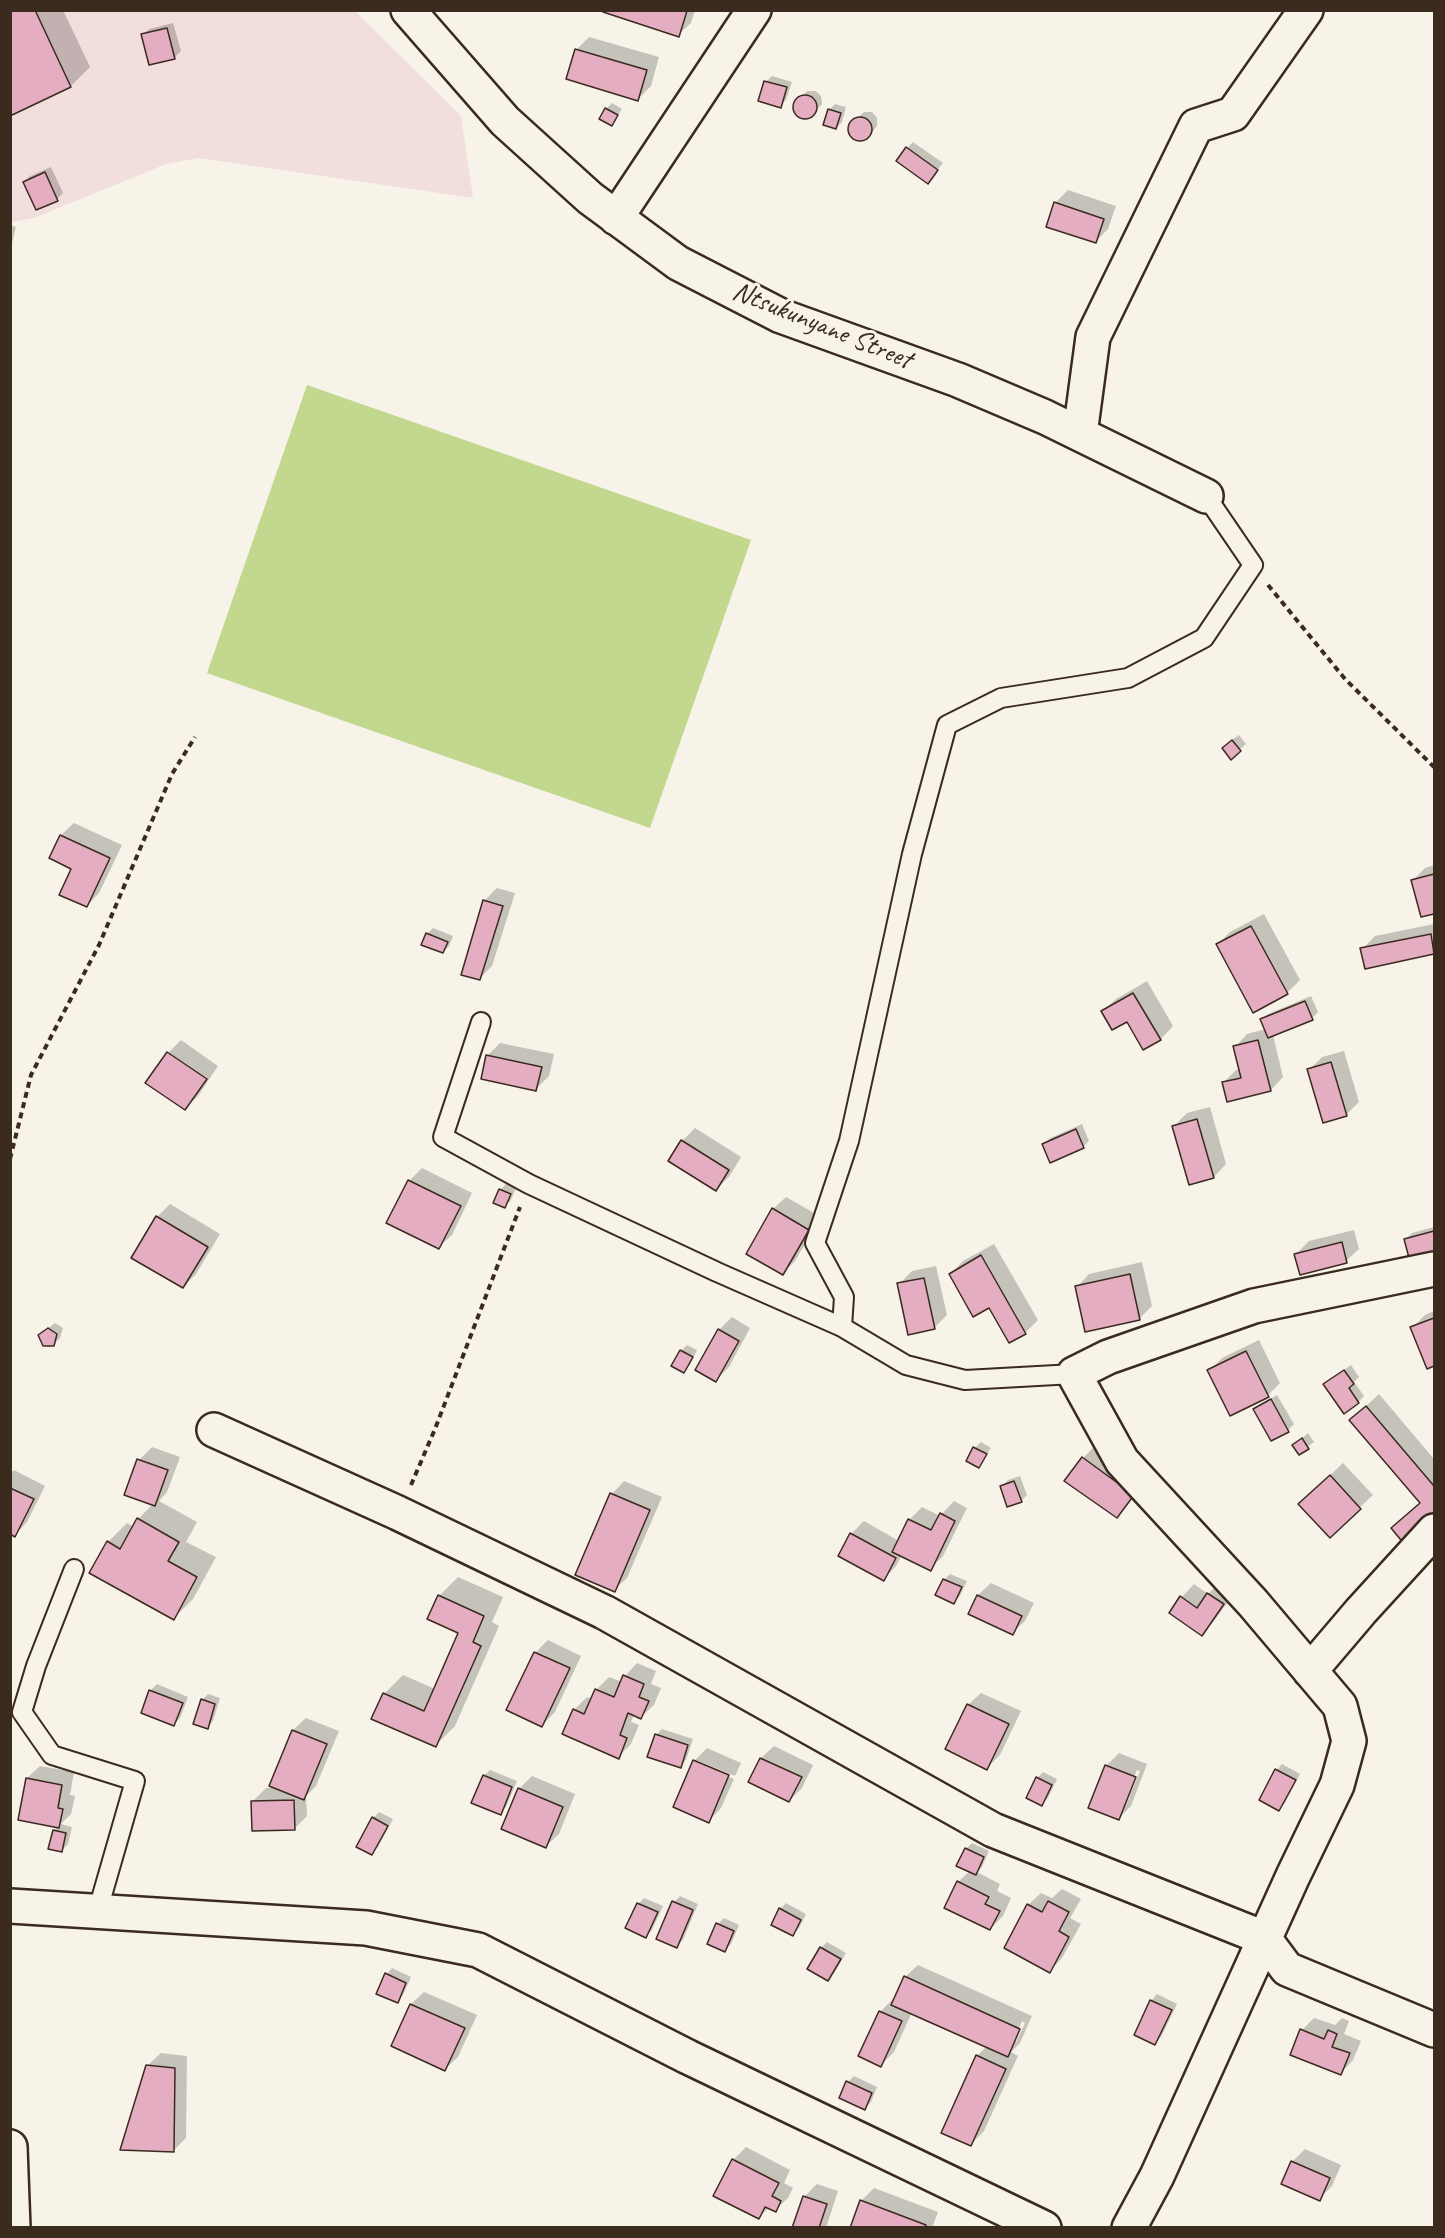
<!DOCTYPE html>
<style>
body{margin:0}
#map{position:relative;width:1445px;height:2238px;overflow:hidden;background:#f7f3e8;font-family:Caveat,sans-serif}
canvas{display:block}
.frame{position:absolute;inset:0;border:12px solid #3b2a1e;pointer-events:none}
</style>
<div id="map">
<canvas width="1445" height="2238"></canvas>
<div class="frame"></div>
</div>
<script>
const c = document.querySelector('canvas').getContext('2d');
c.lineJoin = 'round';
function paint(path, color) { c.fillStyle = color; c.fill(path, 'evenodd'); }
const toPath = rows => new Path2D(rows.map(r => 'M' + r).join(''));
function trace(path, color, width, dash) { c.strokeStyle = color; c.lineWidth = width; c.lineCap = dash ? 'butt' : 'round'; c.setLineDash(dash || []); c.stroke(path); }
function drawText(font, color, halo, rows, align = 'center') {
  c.font = font + ' Caveat,sans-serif'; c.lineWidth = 6; c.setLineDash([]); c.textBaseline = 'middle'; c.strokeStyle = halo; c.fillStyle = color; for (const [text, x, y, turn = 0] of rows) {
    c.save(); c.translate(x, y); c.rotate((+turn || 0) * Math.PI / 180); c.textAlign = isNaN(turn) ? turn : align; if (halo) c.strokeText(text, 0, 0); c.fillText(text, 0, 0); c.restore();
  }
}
paint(toPath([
 [10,11,355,11,461,116,473,198,199,158,166,164,34,218,11,222]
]), '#f2dedc');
paint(toPath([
 [307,385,751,540,650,828,207,673]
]), '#c1d88e');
paint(toPath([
 [10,10,63,10,90,67,71,86],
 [605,10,695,10,691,23,678,35],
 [173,23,181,51,175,57,150,63,143,35,149,29],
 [589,37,659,57,651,86,638,99,576,50],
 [772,76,792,82,786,100,780,106,766,82],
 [807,91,816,91,821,96,822,104,811,116,803,118,797,113,795,105],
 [612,103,622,109,612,124,606,109],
 [835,104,846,107,842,122,836,128,829,110],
 [864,112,872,112,877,118,877,126,869,136,862,140,854,138,849,130,850,125],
 [913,142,943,163,928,182,907,148],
 [51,167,63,193,57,199,24,182,30,176],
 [1068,190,1116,206,1108,229,1096,241,1055,203],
 [10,225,16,227,10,251],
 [1239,735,1246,744,1231,757,1229,742],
 [74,823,122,845,99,893,87,906,73,868,51,858,61,835],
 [1434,865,1434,912,1422,915,1412,881,1425,868],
 [497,888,515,893,492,966,479,979,463,974,485,900],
 [1264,914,1300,980,1287,993,1218,944,1230,932],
 [1434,924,1434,952,1366,967,1362,949,1375,936],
 [433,928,453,936,449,946,443,952,427,934],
 [1147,981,1173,1026,1161,1039,1144,1048,1127,1020,1103,1011,1116,999],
 [1311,996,1318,1012,1312,1018,1273,1035,1283,1077,1271,1090,1223,1083,1236,1070,1240,1069,1235,1047,1247,1034,1266,1029,1262,1020,1268,1014],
 [181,1040,218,1066,198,1096,185,1108,147,1082,168,1053],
 [500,1043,554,1054,549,1076,536,1089,487,1056],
 [1344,1051,1359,1102,1346,1115,1309,1070,1322,1057],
 [1210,1107,1226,1164,1214,1177,1174,1126,1187,1113],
 [1082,1124,1089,1141,1083,1147,1044,1144,1050,1138],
 [695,1128,741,1157,729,1177,716,1189,682,1141],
 [422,1168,472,1193,452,1235,439,1247,409,1181],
 [506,1184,516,1188,511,1200,505,1206,500,1190],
 [786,1197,821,1217,795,1261,783,1273,773,1209],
 [170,1204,220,1234,196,1274,183,1287,157,1217],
 [1434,1227,1434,1250,1410,1256,1406,1239,1412,1233],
 [1354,1230,1359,1249,1346,1261,1296,1254,1309,1241],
 [994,1244,1038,1320,1025,1333,951,1274,963,1261],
 [1142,1262,1152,1306,1139,1319,1077,1287,1089,1274],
 [936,1266,947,1315,934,1328,899,1284,912,1271],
 [1434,1311,1434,1364,1428,1367,1412,1328,1425,1315],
 [732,1317,750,1328,729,1367,716,1380,719,1330],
 [55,1323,63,1328,60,1338,54,1344,46,1330],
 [1259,1340,1280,1383,1268,1395,1209,1371,1222,1358],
 [687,1345,697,1350,690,1365,684,1371,681,1351],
 [1351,1365,1359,1377,1354,1382,1364,1396,1358,1402,1325,1384],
 [1379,1394,1434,1459,1434,1518,1393,1528,1421,1502,1351,1420],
 [1277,1395,1294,1424,1288,1430,1255,1410,1261,1404],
 [1308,1433,1314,1442,1299,1453,1294,1445],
 [981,1442,991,1448,979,1466,975,1448],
 [1096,1445,1145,1481,1129,1503,1116,1516,1083,1458],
 [152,1447,180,1457,167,1492,159,1501,197,1522,186,1542,216,1557,193,1599,174,1618,108,1542,127,1523,134,1527,138,1519,153,1504,139,1460],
 [1343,1463,1373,1495,1330,1535,1313,1492],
 [14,1470,45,1486,27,1522,15,1535,10,1533,10,1474],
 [1020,1476,1027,1495,1021,1501,1002,1486,1008,1480],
 [624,1481,662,1497,627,1578,614,1590,612,1494],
 [954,1501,967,1508,943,1556,930,1569,902,1555,896,1566,884,1579,851,1534,864,1521,899,1541,909,1520,922,1507,940,1516],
 [950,1574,967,1581,960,1596,954,1602,944,1580],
 [458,1577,503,1597,492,1622,499,1626,455,1726,436,1745,384,1694,403,1675,435,1689,460,1633,439,1596],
 [1221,1581,1236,1591,1214,1621,1202,1634,1171,1613,1182,1597,1194,1584,1208,1594],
 [991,1583,1034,1603,1025,1621,1012,1633,978,1595],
 [548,1640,581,1656,555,1712,542,1725,508,1709,535,1653],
 [637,1663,656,1671,651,1684,661,1688,654,1705,641,1717,634,1714,631,1722,639,1725,631,1744,618,1757,574,1710,587,1697,592,1699,596,1690,609,1677,622,1682,625,1676],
 [157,1684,188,1697,180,1718,174,1724,143,1712,151,1690],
 [981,1693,1021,1711,1000,1755,987,1768,968,1705],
 [208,1694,220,1698,213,1721,207,1727,202,1700],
 [306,1718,339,1731,316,1786,306,1796,307,1816,294,1829,253,1801,266,1788,279,1788,293,1730],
 [662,1729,693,1739,686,1760,680,1766,656,1735],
 [774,1746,813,1765,802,1788,789,1801,761,1758],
 [707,1748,741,1763,735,1776,698,1761,698,1764,734,1779,721,1808,709,1821,694,1761],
 [1119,1753,1147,1764,1131,1806,1119,1818,1106,1766],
 [1137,1770,1140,1771,1126,1805,1123,1805],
 [1282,1764,1300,1774,1285,1803,1279,1809,1277,1770],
 [40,1766,74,1772,70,1795,75,1796,71,1814,61,1824,72,1827,68,1844,62,1850,54,1830,58,1826,27,1778],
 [490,1770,517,1781,506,1807,500,1813,484,1776],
 [1043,1772,1057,1779,1048,1798,1042,1804,1037,1778],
 [532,1776,575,1794,559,1834,546,1846,519,1789],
 [379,1812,393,1819,378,1847,372,1853,358,1846,373,1818],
 [972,1843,989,1851,982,1867,977,1872,1000,1884,997,1891,1011,1898,1003,1916,990,1929,958,1882,970,1871,966,1849],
 [1062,1889,1081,1899,1070,1918,1081,1924,1062,1958,1050,1971,1028,1905,1041,1893,1052,1898],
 [680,1896,698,1904,683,1940,677,1946,674,1902],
 [644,1898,663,1906,652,1930,646,1936,638,1904],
 [786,1903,806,1914,799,1928,793,1934,780,1909],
 [724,1918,739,1925,731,1944,725,1950,718,1924],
 [827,1942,846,1953,834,1973,828,1979,821,1948],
 [918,1965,1032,2016,1020,2043,1011,2052,1018,2056,984,2131,971,2144,977,2056,987,2046,912,2012,894,2052,881,2065,880,2012,893,1999,895,2000,905,1977],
 [1022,2021,1025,2023,1016,2042,1013,2042],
 [392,1968,411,1977,403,1995,397,2001,387,1974],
 [424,1992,477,2015,458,2057,445,2069,393,2045,411,2004],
 [1157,1994,1177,2004,1161,2037,1155,2043,1136,2034,1152,2000],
 [1314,2018,1335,2025,1342,2018,1349,2021,1344,2034,1361,2041,1353,2060,1341,2073,1302,2030],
 [161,2053,187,2056,186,2138,173,2151,148,2065],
 [854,2076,877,2087,871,2102,865,2108,848,2082],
 [746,2147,790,2170,784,2183,793,2188,788,2198,775,2210,769,2207,759,2218,733,2160],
 [1305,2149,1341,2165,1332,2186,1319,2199,1292,2162],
 [817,2184,838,2191,826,2228,794,2228,804,2197],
 [874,2188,938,2212,932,2228,851,2228,861,2201]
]), '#0003');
const building = toPath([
 [10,10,35,10,71,87,10,116,10,10],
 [603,10,684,10,687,11,679,37,603,12,603,10],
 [167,28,175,59,149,65,141,34,167,28],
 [575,49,647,70,638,101,566,79,575,49],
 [764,81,787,87,781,108,758,101,764,81],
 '793 107a12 12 0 1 1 24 0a12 12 0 1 1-24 0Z',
 [605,108,618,115,612,126,599,119,605,108],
 [828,109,841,113,836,129,823,125,828,109],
 '848 129a12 12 0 1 1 24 0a12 12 0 1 1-24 0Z',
 [906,147,938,170,928,184,896,161,906,147],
 [45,172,58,201,36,210,23,182,45,172],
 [1054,202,1104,219,1096,243,1046,227,1054,202],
 [1232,740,1241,751,1231,760,1222,748,1232,740],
 [60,835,110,858,87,907,59,895,71,869,49,858,60,835],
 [1434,874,1434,914,1421,917,1411,880,1434,874],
 [483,900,503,906,480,980,461,975,483,900],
 [1251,926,1288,994,1253,1013,1216,944,1251,926],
 [426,933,448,942,443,953,421,945,426,933],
 [1431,934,1434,954,1365,969,1360,948,1431,934],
 [1133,993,1161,1040,1143,1050,1127,1022,1112,1030,1101,1011,1133,993],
 [1305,1001,1313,1020,1268,1038,1260,1019,1305,1001],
 [1258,1040,1271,1091,1227,1102,1222,1082,1241,1078,1233,1046,1258,1040],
 [167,1052,207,1079,185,1110,145,1083,167,1052],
 [486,1055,542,1067,536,1091,481,1079,486,1055],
 [1331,1062,1347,1116,1323,1123,1307,1069,1331,1062],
 [1197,1119,1214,1178,1189,1185,1172,1126,1197,1119],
 [1076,1129,1084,1148,1050,1163,1042,1144,1076,1129],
 [681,1140,729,1170,716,1191,668,1161,681,1140],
 [408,1180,461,1206,439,1249,386,1223,408,1180],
 [499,1189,511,1194,505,1208,493,1203,499,1189],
 [772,1208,809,1230,783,1275,746,1254,772,1208],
 [156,1216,208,1247,183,1288,131,1258,156,1216],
 [1434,1231,1434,1252,1409,1258,1404,1239,1434,1231],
 [1342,1242,1347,1263,1300,1275,1294,1254,1342,1242],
 [981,1255,1026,1334,1009,1343,989,1308,973,1317,949,1274,981,1255],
 [1130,1274,1140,1320,1085,1332,1075,1286,1130,1274],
 [924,1278,935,1329,908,1335,897,1283,924,1278],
 [1434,1318,1434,1366,1427,1369,1410,1327,1434,1318],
 [48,1328,57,1334,54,1346,43,1346,38,1335,48,1328],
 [718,1329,739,1341,716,1382,695,1370,718,1329],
 [680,1350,693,1357,684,1373,671,1366,680,1350],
 [1246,1351,1269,1397,1230,1416,1207,1370,1246,1351],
 [1344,1370,1354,1384,1349,1388,1359,1403,1344,1414,1323,1384,1344,1370],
 [1271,1399,1289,1432,1271,1441,1253,1409,1271,1399],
 [1366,1406,1434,1486,1434,1520,1405,1545,1391,1528,1420,1503,1349,1420,1366,1406],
 [1302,1438,1309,1449,1299,1455,1292,1445,1302,1438],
 [973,1447,987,1454,979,1468,966,1461,973,1447],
 [1082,1457,1134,1495,1117,1518,1064,1481,1082,1457],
 [137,1459,168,1470,155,1506,124,1495,137,1459],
 [1330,1475,1361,1509,1330,1538,1298,1504,1330,1475],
 [1014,1481,1022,1502,1007,1507,1000,1486,1014,1481],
 [10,1488,34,1499,15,1537,10,1534,10,1488],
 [610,1493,650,1510,615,1592,575,1575,610,1493],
 [940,1513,955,1521,931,1571,892,1552,908,1519,931,1530,940,1513],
 [137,1518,179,1542,168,1561,197,1577,174,1620,89,1573,107,1541,120,1549,137,1518],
 [850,1533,896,1558,884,1581,838,1556,850,1533],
 [943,1579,962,1587,954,1604,935,1595,943,1579],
 [1207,1593,1224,1604,1202,1636,1169,1613,1180,1596,1197,1608,1207,1593],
 [438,1595,484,1616,473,1642,481,1646,436,1747,371,1719,383,1693,424,1711,458,1633,427,1619,438,1595],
 [977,1595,1022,1616,1013,1635,968,1614,977,1595],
 [534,1652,570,1668,542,1727,506,1710,534,1652],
 [623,1675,644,1684,639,1697,649,1701,641,1719,628,1713,620,1735,627,1738,619,1759,562,1734,573,1709,584,1714,595,1689,614,1697,623,1675],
 [149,1690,183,1703,174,1726,141,1713,149,1690],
 [201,1699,215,1704,208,1729,193,1724,201,1699],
 [967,1704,1009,1724,987,1770,945,1749,967,1704],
 [292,1730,327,1744,304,1800,269,1786,292,1730],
 [655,1734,688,1745,681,1768,647,1757,655,1734],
 [760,1758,802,1777,789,1802,748,1782,760,1758],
 [693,1760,729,1775,709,1823,673,1807,693,1760],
 [1105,1765,1136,1777,1119,1820,1088,1808,1105,1765],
 [1275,1769,1296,1780,1279,1811,1259,1800,1275,1769],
 [483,1775,512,1787,501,1815,471,1803,483,1775],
 [1036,1777,1052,1785,1042,1806,1026,1798,1036,1777],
 [26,1778,62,1785,58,1808,63,1809,59,1828,18,1820,26,1778],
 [518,1788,563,1807,546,1848,501,1829,518,1788],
 [294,1800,295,1830,252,1831,251,1801,294,1800],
 [372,1817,388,1826,372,1855,356,1847,372,1817],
 [53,1830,66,1833,62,1852,48,1849,53,1830],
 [965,1848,984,1857,976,1875,956,1866,965,1848],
 [957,1881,989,1897,985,1904,1000,1911,990,1930,944,1908,957,1881],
 [672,1901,693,1910,677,1948,656,1939,672,1901],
 [1048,1901,1069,1912,1059,1931,1069,1937,1050,1973,1004,1948,1027,1904,1042,1912,1048,1901],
 [637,1903,658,1912,646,1938,625,1928,637,1903],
 [779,1908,801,1920,793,1936,771,1925,779,1908],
 [716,1923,734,1931,725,1952,707,1944,716,1923],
 [820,1947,841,1959,828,1981,807,1969,820,1947],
 [385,1973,406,1983,398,2003,376,1994,385,1973],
 [904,1976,1020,2029,1008,2057,891,2005,904,1976],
 [1150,2000,1172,2010,1155,2045,1134,2035,1150,2000],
 [410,2004,465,2028,445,2071,391,2046,410,2004],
 [879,2011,902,2021,881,2067,858,2056,879,2011],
 [1300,2029,1324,2039,1328,2030,1337,2034,1332,2047,1350,2053,1341,2075,1290,2055,1300,2029],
 [976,2055,1006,2069,971,2146,941,2133,976,2055],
 [146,2065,175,2068,174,2152,120,2150,146,2065],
 [846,2081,872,2093,865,2110,839,2098,846,2081],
 [732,2159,779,2183,772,2196,781,2201,776,2212,765,2207,759,2219,713,2196,732,2159],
 [1291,2161,1330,2178,1320,2201,1281,2184,1291,2161],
 [803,2196,827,2204,819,2228,792,2228,803,2196],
 [860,2200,926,2225,925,2228,850,2228,860,2200]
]);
paint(building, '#e5adc1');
trace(building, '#3b2a1e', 1.5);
const lane = toPath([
 [481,1022,443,1137,529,1184,717,1272,842,1327,906,1365,965,1380,1074,1374],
 [842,1327,844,1297,815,1243,849,1141,912,854,947,725,1001,698,1128,678,1204,638,1253,565,1206,496],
 [74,1569,36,1666,22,1712,52,1755,135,1781,97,1913]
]);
const street = toPath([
 [408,10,505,121,590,198,678,263,781,316,958,380,1045,417,1206,496],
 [616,218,754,10],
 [1080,434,1093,337,1196,126,1233,114,1306,10],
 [214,1430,398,1513,604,1612,993,1830,1264,1938,1287,1969,1434,2030],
 [1310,1671,1361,1611,1434,1531],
 [10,1906,366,1928,478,1950,688,2057,1044,2228],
 [10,2147,13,2228],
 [1129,2228,1157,2176,1293,1876,1337,1785,1349,1741,1340,1706,1253,1603,1122,1461,1074,1374,1108,1357,1254,1306,1434,1269]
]);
trace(lane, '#3b2a1e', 22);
trace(street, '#3b2a1e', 38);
trace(toPath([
 [1268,585,1345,679,1434,767],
 [10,1159,31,1075,99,945,172,774,195,737],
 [411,1485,435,1429,520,1207]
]), '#3b2a1e', 4, [6, 4.5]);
trace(lane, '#f7f3e8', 18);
trace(street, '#f7f3e8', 33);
drawText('28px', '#3b2a1e', '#f7f3e8', [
 ["Ntsukunyane Street",822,326,22]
]);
</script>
